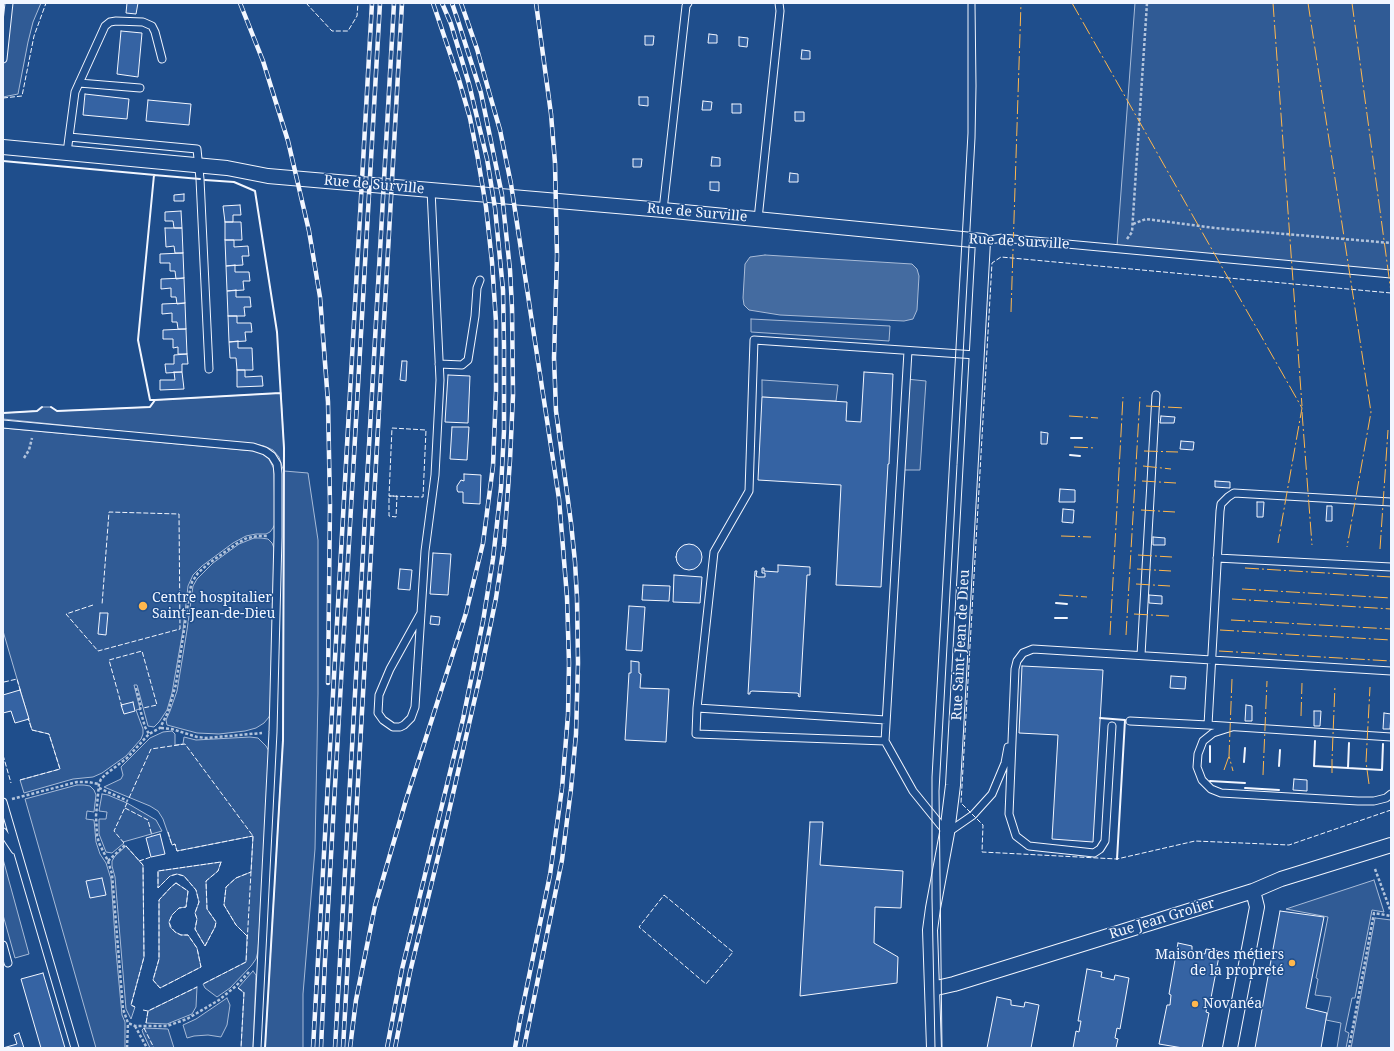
<!DOCTYPE html>
<meta charset="utf-8">
<style>
body{margin:0}
#map{position:relative;width:1394px;height:1051px;overflow:hidden;background:#1f4e8c;font-family:"Noto Serif",serif}
canvas{display:block}
.frame{position:absolute;inset:0;border:4px solid #f2f6ff;pointer-events:none}
</style>
<div id="map">
<canvas width="1394" height="1051"></canvas>
<div class="frame"></div>
</div>
<script>
const c = document.querySelector('canvas').getContext('2d');
c.lineJoin = 'round';
function paint(path, color) { c.fillStyle = color; c.fill(path, 'evenodd'); }
const toPath = rows => new Path2D(rows.map(r => 'M' + r).join(''));
function trace(path, color, width, dash) { c.strokeStyle = color; c.lineWidth = width; c.lineCap = dash ? 'butt' : 'round'; c.setLineDash(dash || []); c.stroke(path); }
function drawText(font, color, halo, rows, align = 'center') {
  c.font = font + ' "Noto Serif",serif'; c.lineWidth = 3; c.setLineDash([]); c.textBaseline = 'middle'; c.strokeStyle = halo; c.fillStyle = color; for (const [text, x, y, turn = 0] of rows) {
    c.save(); c.translate(x, y); c.rotate((+turn || 0) * Math.PI / 180); c.textAlign = isNaN(turn) ? turn : align; if (halo) c.strokeText(text, 0, 0); c.fillText(text, 0, 0); c.restore();
  }
}
const built = toPath([
 [3,3,41,3,33,22,28,42,18,94,3,97,3,3],
 [1135,3,1391,3,1391,271,1117,246,1135,3],
 [751,319,890,326,889,341,751,332,751,319],
 [906,379,926,381,920,470,901,470,906,379],
 [762,380,838,385,836,401,762,397,762,380],
 [281,393,284,448,284,471,308,473,318,540,318,694,315,849,303,994,303,1048,265,1048,283,740,284,472,279,457,273,450,264,446,255,444,216,441,3,419,3,413,37,411,42,407,51,407,57,411,149,407,155,400,281,393],
 [3,428,254,451,262,452,268,457,274,469,275,524,273,528,270,532,266,534,256,534,246,536,233,543,202,566,193,575,188,586,183,630,172,693,167,710,159,722,154,727,148,726,137,685,134,685,140,709,136,710,143,729,143,734,141,739,126,756,102,773,93,777,73,779,24,793,20,780,60,769,49,734,32,730,3,631,3,428],
 [254,538,261,538,268,539,272,543,274,548,273,705,269,717,264,723,256,728,245,731,219,734,197,733,167,725,166,720,170,711,177,691,187,630,193,586,197,579,213,563,239,544,254,538],
 [172,731,175,734,175,745,183,744,184,737,196,740,250,737,258,738,266,746,270,753,270,762,258,951,256,959,251,966,230,988,217,997,205,988,203,984,246,962,247,936,236,925,224,905,226,887,236,878,251,872,253,836,177,851,175,844,172,845,163,819,158,811,150,806,104,787,121,779,123,775,121,767,150,738,163,732,172,731],
 [77,785,84,785,90,786,94,790,96,795,94,812,87,811,86,819,94,820,96,842,100,854,106,863,111,879,116,951,122,1015,125,1022,125,1048,96,1048,25,799,77,785],
 [102,794,108,795,127,803,156,820,162,831,123,842,124,843,112,853,106,852,99,834,99,819,106,819,107,812,99,811,102,794],
 [126,846,143,865,144,957,131,1005,135,1007,131,1019,126,1009,115,877,112,866,112,861,115,856,126,846],
 [3,859,29,954,15,958,3,915,3,859],
 [221,862,218,871,206,881,207,909,216,922,215,927,205,946,195,929,197,919,195,913,199,902,196,890,184,876,177,874,170,876,158,888,158,871,221,862],
 [1374,880,1384,912,1372,910,1355,998,1352,998,1345,1031,1349,1033,1346,1048,1337,1048,1341,1023,1326,1020,1331,997,1315,995,1318,979,1316,978,1328,917,1286,909,1374,880],
 [176,883,188,891,186,907,179,908,172,915,169,922,170,927,175,932,181,935,188,935,197,948,201,967,160,988,153,980,159,959,159,900,171,887,176,883],
 [1375,918,1391,920,1391,1048,1351,1048,1375,918],
 [253,971,256,975,253,1048,241,1048,244,993,238,988,253,971],
 [197,987,196,1007,192,1014,167,1024,146,1023,148,1011,197,987],
 [227,998,230,1005,227,1025,221,1037,208,1035,194,1036,187,1038,183,1025,196,1019,227,998],
 [144,1028,168,1029,174,1048,150,1048,143,1033,142,1030,144,1028]
]);
paint(built, '#305b95');
trace(built, '#a8bbd7', 1);
const water = toPath([
 [765,255,912,264,917,269,919,276,917,310,913,319,904,321,780,315,749,310,744,305,743,298,745,264,750,257,765,255]
]);
paint(water, '#446ba0');
trace(water, '#a8bbd7', 1);
const building = toPath([
 [127,3,138,3,136,14,126,13,127,3],
 [121,31,142,33,138,77,117,74,121,31],
 [709,34,717,35,717,43,708,43,709,34],
 [645,36,654,36,653,45,645,45,645,36],
 [739,37,748,38,747,47,739,46,739,37],
 [802,50,810,51,810,59,801,59,802,50],
 [85,94,129,99,127,119,83,115,85,94],
 [639,97,648,97,648,106,639,105,639,97],
 [148,100,191,104,189,125,146,121,148,100],
 [703,101,712,102,711,110,702,110,703,101],
 [732,104,741,104,741,113,732,113,732,104],
 [795,112,804,112,804,121,795,121,795,112],
 [712,157,720,158,720,166,711,166,712,157],
 [633,159,642,159,641,167,633,167,633,159],
 [790,173,798,174,798,182,789,182,790,173],
 [710,182,719,182,719,191,710,190,710,182],
 [184,194,184,201,174,201,174,195,184,194],
 [240,205,241,215,233,215,233,222,225,222,223,206,240,205],
 [181,211,182,228,174,228,173,221,165,221,165,212,181,211],
 [225,222,241,222,242,240,225,240,225,222],
 [165,228,182,228,183,253,175,253,174,246,166,247,165,228],
 [225,240,234,240,234,247,248,246,249,256,242,256,243,265,226,266,225,240],
 [183,253,184,278,176,279,175,271,170,271,170,263,160,263,160,254,183,253],
 [235,265,235,272,249,272,250,281,243,281,244,290,227,291,226,266,235,265],
 [184,278,185,303,177,304,176,297,171,297,171,288,161,289,161,279,184,278],
 [236,290,236,297,250,297,251,307,244,307,245,316,228,316,227,291,236,290],
 [185,303,186,329,178,329,177,322,172,322,172,313,162,314,162,304,185,303],
 [228,316,237,316,237,323,251,323,252,332,245,332,246,341,229,342,228,316],
 [186,329,187,354,178,354,178,347,173,348,173,339,163,339,163,330,186,329],
 [238,341,238,348,252,348,253,370,237,370,236,358,230,358,229,342,238,341],
 [187,354,188,364,182,364,182,372,166,373,165,364,174,364,174,355,187,354],
 [402,361,407,361,406,381,400,380,402,361],
 [237,370,245,370,245,377,262,376,263,386,237,387,237,370],
 [174,372,182,372,184,389,160,390,160,380,175,380,174,372],
 [864,372,893,374,889,464,888,464,881,587,836,585,841,485,758,480,762,397,847,402,846,421,861,422,864,372],
 [448,375,470,376,468,423,445,422,448,375],
 [1161,416,1175,417,1174,423,1160,423,1161,416],
 [452,427,469,427,467,460,450,459,452,427],
 [1041,432,1048,433,1047,444,1041,444,1041,432],
 [1181,441,1194,442,1193,450,1180,449,1181,441],
 [464,474,481,475,480,504,463,503,463,492,458,492,457,490,457,486,461,480,464,481,464,474],
 [1215,481,1230,482,1230,488,1215,487,1215,481],
 [1060,489,1075,490,1075,502,1059,502,1060,489],
 [1257,502,1264,502,1263,517,1257,517,1257,502],
 [1327,506,1332,506,1332,521,1326,521,1327,506],
 [1063,509,1074,510,1073,523,1062,522,1063,509],
 [1153,537,1165,538,1165,545,1153,545,1153,537],
 '676 557a13 13 0 1 1 26 0a13 13 0 1 1-26 0Z',
 [433,553,451,554,448,595,430,594,433,553],
 [778,565,810,567,810,575,807,575,800,697,798,696,799,694,797,693,752,691,750,692,750,694,748,694,755,571,757,571,756,576,758,577,765,577,765,573,762,573,762,568,764,568,764,571,778,572,778,565],
 [400,569,412,570,410,590,398,589,400,569],
 [674,575,702,577,700,603,673,602,674,575],
 [643,585,670,586,669,601,642,600,643,585],
 [1149,595,1162,596,1162,604,1149,603,1149,595],
 [629,606,645,607,642,651,626,650,629,606],
 [100,613,108,613,106,635,98,634,100,613],
 [431,616,440,617,439,625,430,624,431,616],
 [631,661,639,662,639,673,641,674,640,688,669,689,666,742,625,740,629,673,631,673,631,661],
 [1022,666,1103,670,1093,842,1052,839,1058,735,1019,733,1022,666],
 [1171,676,1186,677,1185,689,1170,688,1171,676],
 [20,690,29,719,15,723,11,711,3,713,3,695,20,690],
 [133,702,135,711,124,714,121,705,133,702],
 [1246,705,1252,706,1252,721,1245,721,1246,705],
 [1314,711,1321,711,1320,726,1314,726,1314,711],
 [1384,713,1391,714,1390,729,1383,729,1384,713],
 [1294,779,1307,780,1307,791,1293,790,1294,779],
 [810,822,823,822,820,865,903,871,901,908,875,907,874,943,898,957,897,983,800,996,810,822],
 [160,834,165,854,151,857,146,838,160,834],
 [102,878,106,895,90,898,86,881,102,878],
 [1280,911,1324,917,1306,1008,1327,1013,1321,1048,1255,1048,1280,911],
 [1178,943,1192,946,1192,951,1205,954,1206,949,1220,951,1210,1003,1208,1002,1206,1012,1209,1013,1202,1048,1183,1048,1159,1044,1167,1005,1170,1005,1171,995,1169,994,1178,943],
 [1087,969,1102,972,1101,977,1114,980,1115,975,1129,978,1120,1029,1117,1028,1115,1038,1118,1039,1116,1048,1073,1048,1076,1031,1079,1032,1081,1021,1078,1021,1087,969],
 [43,973,65,1048,41,1048,21,979,43,973],
 [997,997,1011,1000,1011,1005,1024,1007,1025,1002,1039,1005,1031,1048,987,1048,997,997],
 [19,1033,24,1048,3,1048,17,1044,14,1035,19,1033]
]);
paint(building, '#3563a3');
trace(building, '#f2f6ff', 1);
const lane = toPath([
 [3,59,9,3],
 [79,83,140,88],
 [69,137,75,92,105,26,110,22,116,21,143,22,152,26,155,32,162,59],
 [67,153,69,137,197,149,200,179,209,369],
 [663,210,686,6,688,3],
 [758,219,780,11,779,3],
 [983,241,1002,238,1391,274],
 [908,351,885,741,913,791,947,833,973,815,992,794,1005,763,1008,747],
 [439,364,462,365,468,360,475,316,477,288,480,280],
 [3,424,253,447,265,451,272,456,277,464,278,474,278,537,273,732,257,1048],
 [1217,558,1391,567],
 [421,613,390,669,379,695,378,713,383,720,393,727,400,727,404,725,411,718,415,707,425,551,435,475,440,380,431,190],
 [1141,655,1156,395],
 [697,708,714,552,749,491,754,340,976,355],
 [1130,721,1208,725,1391,737],
 [1208,725,1220,511,1221,504,1228,497,1234,493,1391,502],
 [1112,726,1105,841,1100,849,1094,853,1029,846,1016,836,1009,814,1015,669,1017,661,1023,653,1033,649,1391,671],
 [1232,727,1213,733,1203,741,1198,754,1197,767,1202,780,1211,789,1221,793,1358,801,1374,801,1386,798,1391,794],
 [885,741,696,734,697,708,886,720],
 [3,802,75,1048],
 [3,832,15,850],
 [3,945,8,963]
]);
const street = toPath([
 [3,147,227,168,268,176,663,210,983,241,953,785,947,833,933,908,930,930,934,1048],
 [932,989,954,984,1253,891,1281,879,1391,845],
 [1230,1048,1257,907,1253,891]
]);
trace(lane, '#f2f6ff', 9);
trace(street, '#f2f6ff', 16);
trace(toPath([
 [1133,224,1146,219,1215,228,1391,243],
 [1127,239,1132,232,1147,3],
 [24,458,29,450,32,438],
 [136,688,141,707,140,709,145,727,149,734],
 [161,728,172,729,197,737,206,738,262,733],
 [99,788,128,801],
 [12,799,77,782,88,782,99,784],
 [108,861,125,845],
 [1375,869,1391,912],
 [249,972,236,986,219,1000,187,1019,167,1026,135,1026,128,1023,123,1009,112,874,108,861,99,843,97,835,96,816,99,784,101,779,106,774,127,758,149,734,160,728,168,712,176,684,190,590,192,582,198,573,208,564,236,544,247,538,258,536,267,536],
 [135,1026,147,1048],
 [127,1048,128,1023],
 [1349,1048,1374,913,1391,916]
]), '#b3c4dc', 2.5, [3, 2]);
trace(lane, '#1f4e8c', 7);
trace(street, '#1f4e8c', 14);
trace(toPath([
 [935,1048,932,898,932,777,968,133,968,3],
 [942,1048,939,791,975,138,976,86,975,3]
]), '#f2f6ff', 1);
const rail = toPath([
 [240,3,263,61,288,141,309,231,320,297,328,402,330,505,328,683],
 [461,3,477,49,489,92,500,130,511,184,559,499,567,597,569,663,568,715,562,788,550,875,520,1020,515,1048],
 [313,1048,372,3],
 [321,1048,325,960,380,3],
 [335,1048,394,3],
 [343,1048,402,3],
 [350,1048,356,1000,375,906,406,800,466,613,483,543,493,466,496,391,496,322,492,262,486,207,478,159,470,118,459,80,433,3],
 [387,1048,402,969,463,719,483,621,493,559,501,488,504,431,504,346,503,290,495,208,487,159,469,84,451,24,442,3],
 [395,1048,410,972,447,820,480,676,496,598,504,545,510,460,513,395,512,308,510,270,502,195,481,93,459,24,452,3],
 [524,1048,562,860,571,789,576,734,578,663,577,598,575,562,571,523,556,411,554,358,557,256,555,163,551,114,536,3]
]);
trace(rail, '#f2f6ff', 4.5);
trace(rail, '#1f4e8c', 3, [9]);
trace(toPath([
 [306,3,332,31,348,31,357,16,358,3],
 [3,98,22,96,34,36,46,3],
 [1391,293,1001,257,992,263,961,803,983,825,982,852,1117,859,1195,841,1289,845,1391,810],
 [392,428,426,430,423,497,389,496,392,428],
 [389,496,397,496,396,517,389,516,389,496],
 [93,605,66,614,98,651,180,629,179,514,109,512,102,605],
 [4,682,17,679,21,693],
 [122,707,109,660,142,651,157,705,143,708],
 [3,755,11,783],
 [20,780,60,769,49,734,32,730,28,718],
 [129,798,151,749,185,744,253,836,246,962,203,984],
 [125,808,148,820,152,836],
 [168,832,172,845,175,844,177,851,253,836],
 [124,843,114,831,127,803],
 [126,846,143,865,144,957,131,1005,135,1007],
 [139,861,151,857],
 [221,862,218,871,206,881,207,909,216,922,215,927,205,946,195,929,197,919,195,913,199,902,196,890,184,876,177,874,170,876,158,888,158,871,221,862],
 [176,883,188,891,186,907,179,908,172,915,169,922,171,927,175,932,181,935,188,935,197,948,201,967,160,988,153,980,159,959,159,900,171,887,176,883],
 [664,895,733,952,706,984,639,927,664,895],
 [247,936,236,925,224,905,226,887,236,878,251,872],
 [238,988,244,992,241,1048],
 [143,1010,148,1011,197,987],
 [146,1023,148,1011],
 [144,1028,154,1048]
]), '#f2f6ff', 1, [5, 2]);
trace(toPath([
 [3,161,155,175],
 [205,180,234,182,255,191,277,332,284,448,283,740,265,1048],
 [155,400,150,400,138,340,154,175,200,179],
 [51,407,57,411,150,407,155,400,280,393],
 [3,413,37,411,42,407],
 [1071,438,1082,438],
 [1070,455,1080,456],
 [1056,603,1067,604],
 [1055,618,1067,618],
 [1100,718,1125,720,1117,859],
 [1315,741,1314,766,1382,770,1383,744],
 [1210,762,1210,746],
 [1244,762,1245,748],
 [1279,766,1280,750],
 [1348,768,1349,743],
 [1210,781,1245,783],
 [1245,788,1279,790]
]), '#f2f6ff', 2);
trace(toPath([
 [1072,3,1302,408,1278,543],
 [1273,3,1302,406],
 [1308,3,1371,412,1347,547],
 [1352,3,1391,292],
 [1011,312,1021,3],
 [1146,406,1185,408],
 [1302,412,1312,545],
 [1069,416,1098,418],
 [1074,447,1096,448],
 [1144,451,1178,452],
 [1143,466,1171,469],
 [1142,481,1176,483],
 [1141,510,1175,512],
 [1061,536,1091,537],
 [1380,549,1388,430],
 [1138,555,1172,557],
 [1245,568,1391,577],
 [1137,569,1171,571],
 [1136,584,1170,586],
 [1242,589,1391,598],
 [1059,595,1087,597],
 [1232,599,1391,609],
 [1134,614,1169,616],
 [1231,620,1391,629],
 [1220,630,1391,640],
 [1110,635,1123,397],
 [1126,635,1140,397],
 [1219,651,1391,661],
 [1232,679,1229,756,1233,771],
 [1301,716,1302,683],
 [1224,770,1229,756],
 [1332,773,1332,760,1335,685],
 [1263,775,1267,681],
 [1369,784,1366,762,1370,687]
]), '#ffb74d', 1, [14, 3, 2, 3]);
for (const [x, y, r, color] of [
 [143,606,5,"#ffb74d"],
 [1292,963,4,"#ffb74d"],
 [1195,1004,4,"#ffb74d"]
]) { const dot = new Path2D(); dot.arc(x, y, r, 0, 2 * Math.PI); c.fillStyle = color; c.fill(dot); trace(dot, '#1f4e8c', 1.5); }
drawText('14px', '#f2f6ff', '#1f4e8c', [
 ["Rue de Surville",374,185,5],
 ["Rue de Surville",697,213,5],
 ["Rue de Surville",1019,242,3],
 ["Rue Saint-Jean de Dieu",961,645,-87],
 ["Rue Jean Grolier",1162,919,-17]
]);
drawText('14px', '#f2f6ff', '#1f4e8c', [
 ["Centre hospitalier",152,598],
 ["Saint-Jean-de-Dieu",152,614],
 ["Maison des métiers",1284,955,"right"],
 ["de la propreté",1284,971,"right"],
 ["Novanéa",1203,1004]
], 'left');
</script>
